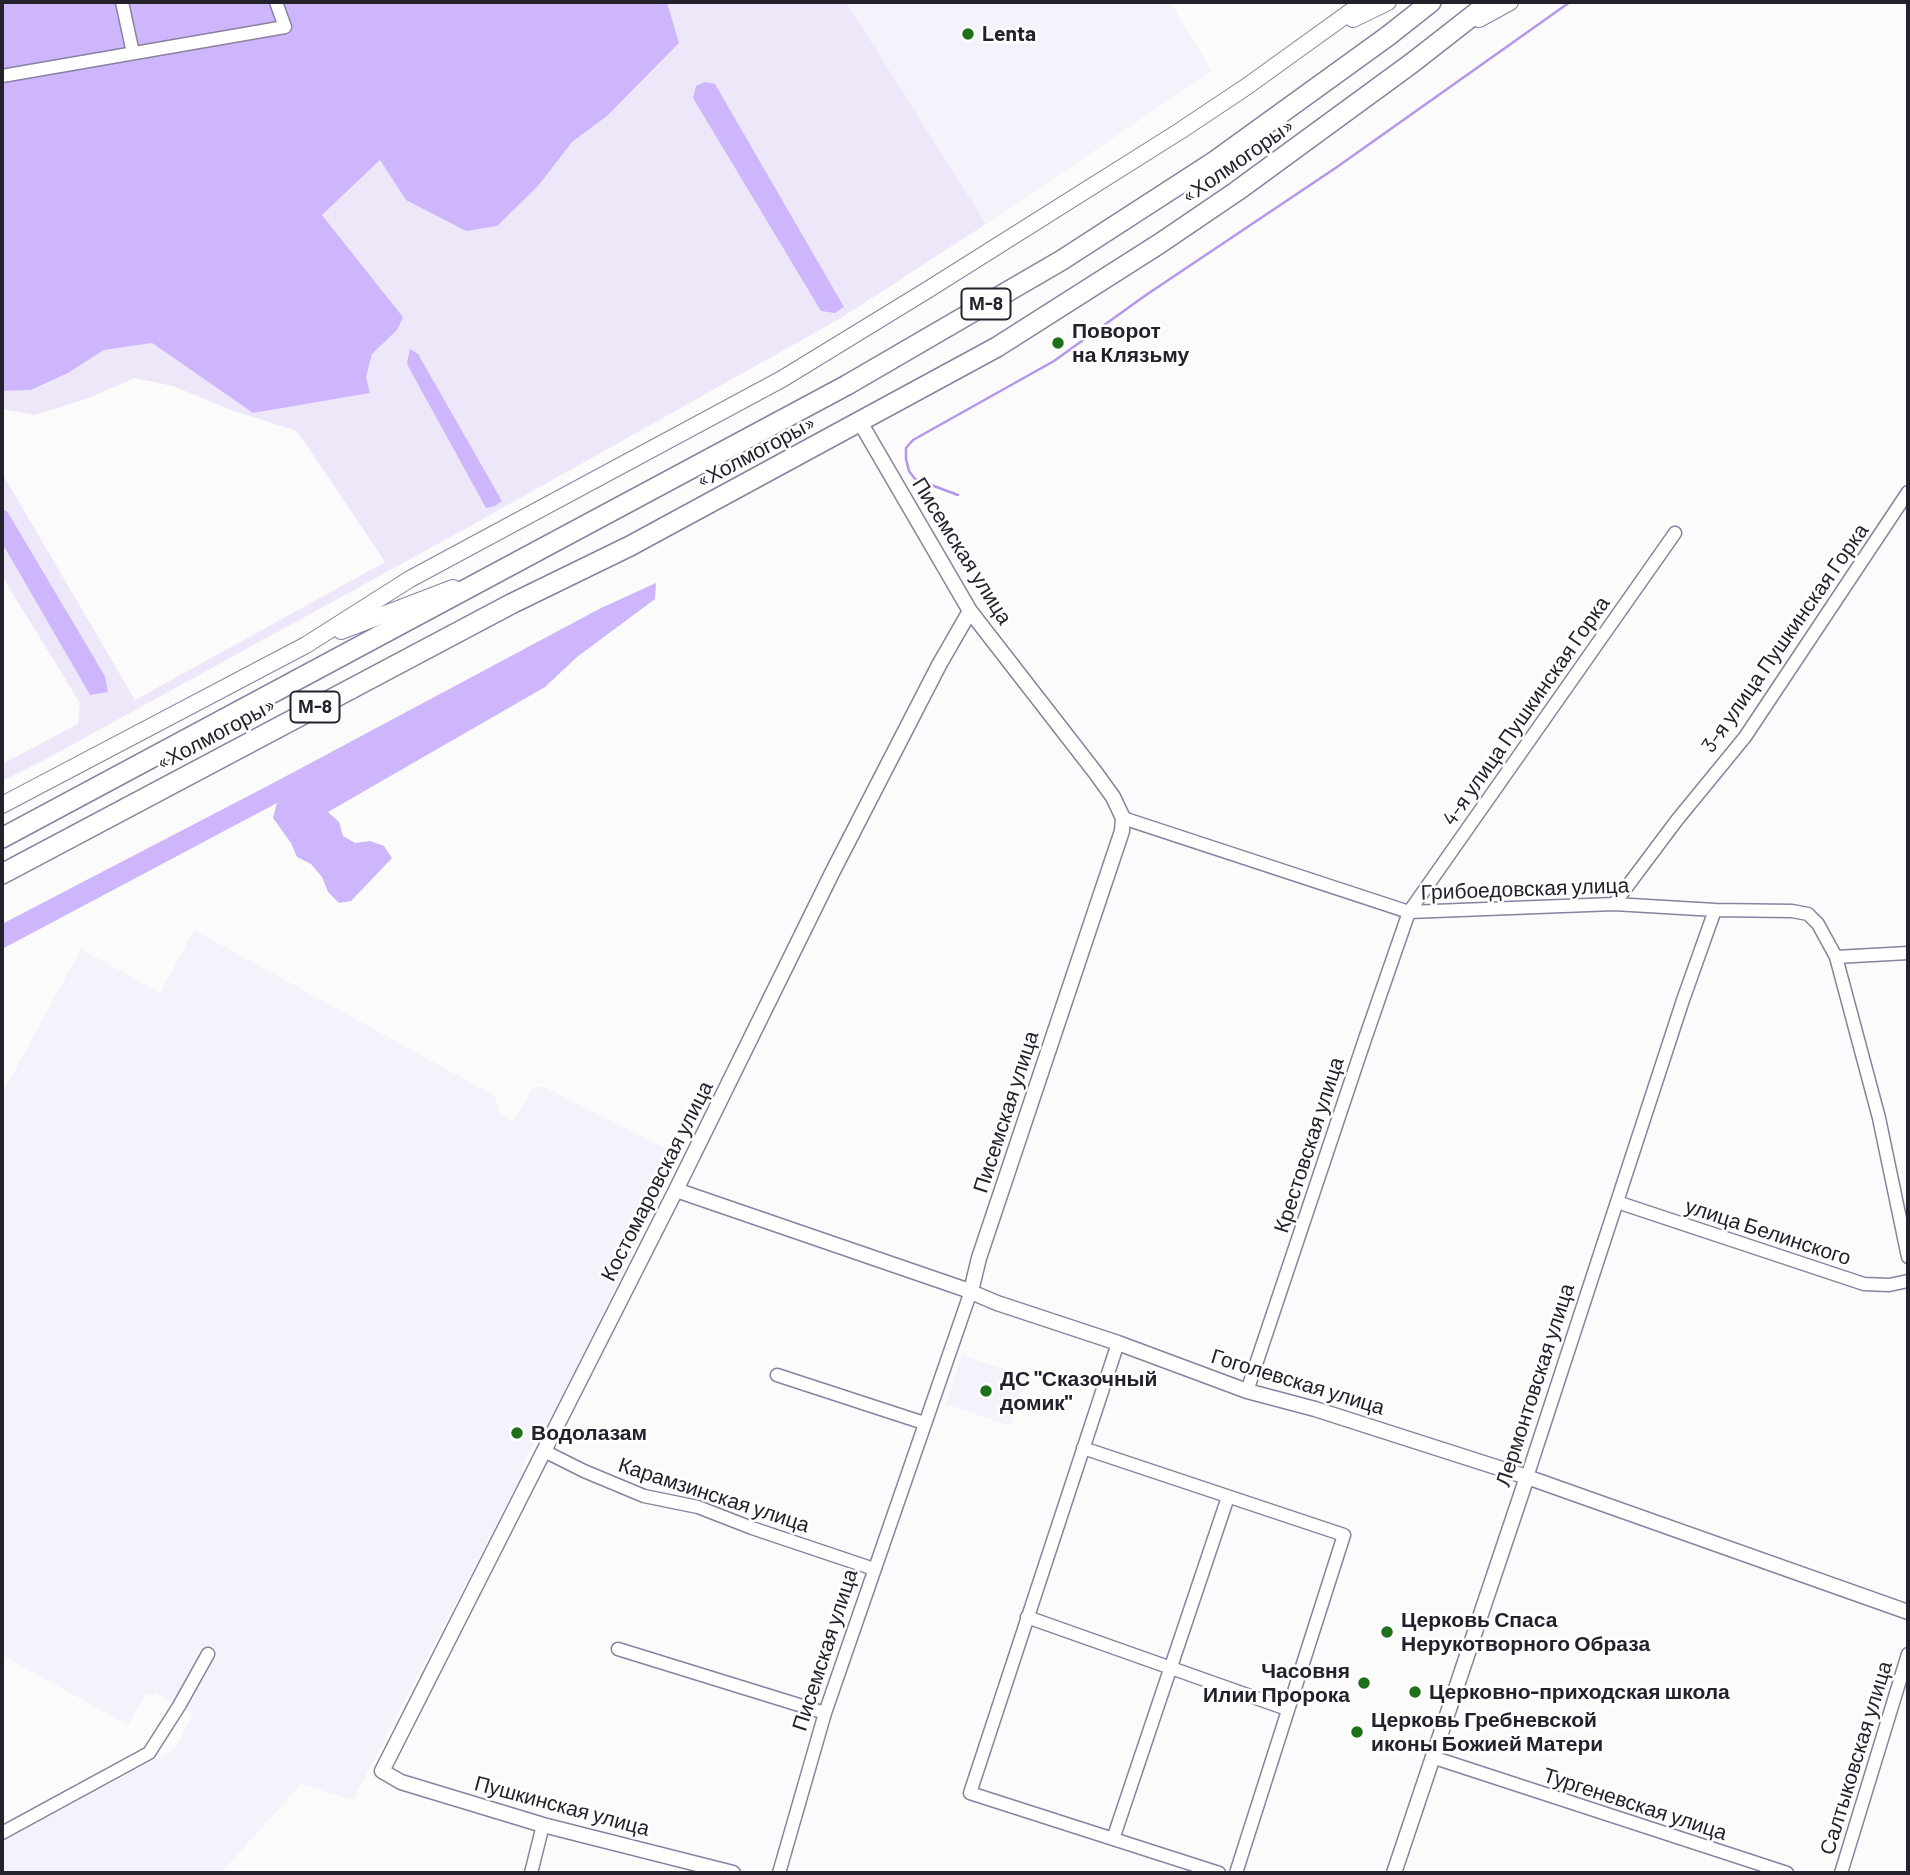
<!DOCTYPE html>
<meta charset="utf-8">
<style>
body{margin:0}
#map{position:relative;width:1910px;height:1875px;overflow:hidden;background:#fbfbfb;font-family:Barlow,sans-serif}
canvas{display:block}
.frame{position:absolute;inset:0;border:4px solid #24202c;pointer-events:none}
</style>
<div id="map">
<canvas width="1910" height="1875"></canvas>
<div class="frame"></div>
</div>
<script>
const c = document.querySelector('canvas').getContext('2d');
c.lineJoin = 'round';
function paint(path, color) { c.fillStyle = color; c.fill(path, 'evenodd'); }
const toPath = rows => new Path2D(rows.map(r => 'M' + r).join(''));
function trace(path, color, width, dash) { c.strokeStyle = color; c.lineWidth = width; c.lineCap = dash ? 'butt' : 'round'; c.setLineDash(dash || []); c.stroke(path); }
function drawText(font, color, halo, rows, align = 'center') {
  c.font = font + ' Barlow,sans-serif'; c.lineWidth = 5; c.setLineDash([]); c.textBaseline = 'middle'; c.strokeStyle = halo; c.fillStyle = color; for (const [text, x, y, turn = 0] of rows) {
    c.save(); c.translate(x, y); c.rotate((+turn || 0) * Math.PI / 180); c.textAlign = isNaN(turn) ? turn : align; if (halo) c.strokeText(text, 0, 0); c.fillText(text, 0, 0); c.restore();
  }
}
paint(toPath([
 [846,2,1170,2,1212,71,986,224],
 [194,930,495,1096,501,1114,514,1121,533,1087,544,1087,679,1155,587,1347,541,1436,538,1435,521,1469,524,1471,353,1800,301,1784,221,1873,2,1873,2,1841,175,1749,193,1714,155,1693,153,1696,146,1693,128,1725,2,1655,2,1094,81,949,160,993],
 [962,1355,1026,1377,1010,1426,946,1404]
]), '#f4f2fa');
paint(toPath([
 [667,2,846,2,986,224,841,318,465,529,46,759,2,781,2,764,78,724,80,703,2,576,2,543,90,695,108,692,105,676,7,511,2,510,2,473,135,700,385,562,297,431,231,410,173,386,134,378,89,398,35,415,2,409,2,391,31,390,68,373,104,350,152,343,253,413,369,393,366,377,372,354,380,347,403,317,322,215,380,160,440,217,466,231,538,186,572,142,607,116,679,43],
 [409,368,502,500,495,506,486,507]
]), '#ede7f9');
paint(toPath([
 [2,2,667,2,679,43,607,116,572,142,538,186,497,226,466,231,406,200,380,160,322,215,403,317,397,330,372,354,366,377,370,393,253,413,152,343,104,350,68,373,31,390,2,391],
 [705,82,715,84,844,307,835,313,821,311,693,98,696,86],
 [410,349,418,354,502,501,495,506,486,508,409,368,407,363],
 [2,510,7,511,105,676,108,692,90,695,2,543],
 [656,583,655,599,577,657,545,687,328,812,339,822,343,836,355,843,370,841,384,846,392,858,351,901,339,903,328,892,322,877,311,864,297,857,291,843,273,818,277,803,2,949,2,924,277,781,601,608]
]), '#ceb6fc');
trace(toPath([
 [958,495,915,479,909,471,906,459,906,448,913,440,1054,361,1146,295,1337,167,1570,2]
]), '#b496eb', 2.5);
const minor = toPath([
 [122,2,133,53],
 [2,76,285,27,276,2],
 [1123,818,1409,912,1614,904,1715,910,1792,911,1808,914,1818,924,1836,957,1879,1118,1908,1257],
 [1614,904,1677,820,1745,737,1908,492],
 [1836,957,1908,953],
 [1617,1202,1864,1284,1889,1285,1908,1281],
 [1118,1343,970,1793,1219,1873],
 [777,1375,924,1423],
 [1247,1391,1365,1039,1409,912,1675,533],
 [1083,1448,1344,1535,1236,1873],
 [544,1451,584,1471,644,1496,698,1507,752,1528,874,1569],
 [1527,1477,1683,1000,1715,910],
 [1027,1617,1287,1709],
 [618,1649,825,1713],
 [1432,1757,1787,1873],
 [2,1833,149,1753,179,1706,208,1654],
 [1113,1839,1228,1497],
 [531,1873,543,1825],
 [779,1873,825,1713,971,1291],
 [1841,1873,1908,1654]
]);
const tertiary = toPath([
 [860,422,970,611,1095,772,1113,797,1123,818,1122,831,979,1258,971,1291],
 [676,1190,964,1289,997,1303,1118,1343,1247,1391,1315,1409,1527,1477,1908,1612],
 [733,1873,543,1825,401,1782,382,1771,676,1190,832,873,939,665,970,611],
 [1394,1873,1527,1477]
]);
const secondary = toPath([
 [1353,19,1388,2],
 [1479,19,1510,2],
 [341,631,453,588],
 [2,805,306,645,410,579,782,379,929,289,1180,131,1246,87,1364,2]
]);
const trunk = toPath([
 [2,838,847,385,1062,260,1215,161,1388,36,1431,2],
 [2,874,511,604,630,546,997,347,1159,244,1237,191,1412,63,1490,2]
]);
trace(minor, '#8a80a0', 15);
trace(tertiary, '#8a80a0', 17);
trace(secondary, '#8a80a0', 18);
trace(trunk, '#8a80a0', 22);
trace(minor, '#fff', 12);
trace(tertiary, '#fff', 14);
trace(secondary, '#fff', 16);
trace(trunk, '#fff', 19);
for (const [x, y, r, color] of [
 [968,34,7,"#1d711a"],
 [1058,343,7,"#1d711a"],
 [986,1391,7,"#1d711a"],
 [517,1433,7,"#1d711a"],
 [1387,1632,7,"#1d711a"],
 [1364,1683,7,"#1d711a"],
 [1415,1692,7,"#1d711a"],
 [1357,1732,7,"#1d711a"]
]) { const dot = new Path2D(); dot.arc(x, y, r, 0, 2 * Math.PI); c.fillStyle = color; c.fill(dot); trace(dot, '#fff', 2.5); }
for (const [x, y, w] of [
 [986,304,49],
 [315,707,49]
]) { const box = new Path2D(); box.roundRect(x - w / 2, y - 15.5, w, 31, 5); c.fillStyle = '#fff'; c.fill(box); trace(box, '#24202c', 2); }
drawText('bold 19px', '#24202c', null, [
 ["М-8",986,304],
 ["М-8",315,707]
]);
drawText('bold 21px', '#24202c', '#fff', [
 ["Lenta",982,34],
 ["Поворот",1072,331],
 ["на Клязьму",1072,355],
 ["ДС \"Сказочный",1000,1379],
 ["домик\"",1000,1403],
 ["Водолазам",531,1433],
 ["Церковь Спаса",1401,1620],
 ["Нерукотворного Образа",1401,1644],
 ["Часовня",1350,1671,"right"],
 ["Илии Пророка",1350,1695,"right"],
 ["Церковно-приходская школа",1429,1692],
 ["Церковь Гребневской",1371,1720],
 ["иконы Божией Матери",1371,1744]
], 'left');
drawText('21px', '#24202c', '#fff', [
 ["«Холмогоры»",1238,161,-35],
 ["«Холмогоры»",756,452,-28],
 ["Писемская улица",962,551,58],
 ["3-я улица Пушкинская Горка",1785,638,-55],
 ["4-я улица Пушкинская Горка",1526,711,-55],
 ["«Холмогоры»",216,734,-28],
 ["Грибоедовская улица",1525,889,-2],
 ["Писемская улица",1006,1112,-72],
 ["Крестовская улица",1309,1145,-72],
 ["Костомаровская улица",657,1181,-63],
 ["улица Белинского",1768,1232,18],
 ["Гоголевская улица",1298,1382,17],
 ["Лермонтовская улица",1535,1385,-72],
 ["Карамзинская улица",714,1495,18],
 ["Писемская улица",825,1650,-72],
 ["Салтыковская улица",1856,1758,-73],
 ["Тургеневская улица",1635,1804,18],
 ["Пушкинская улица",562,1806,15]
]);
</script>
